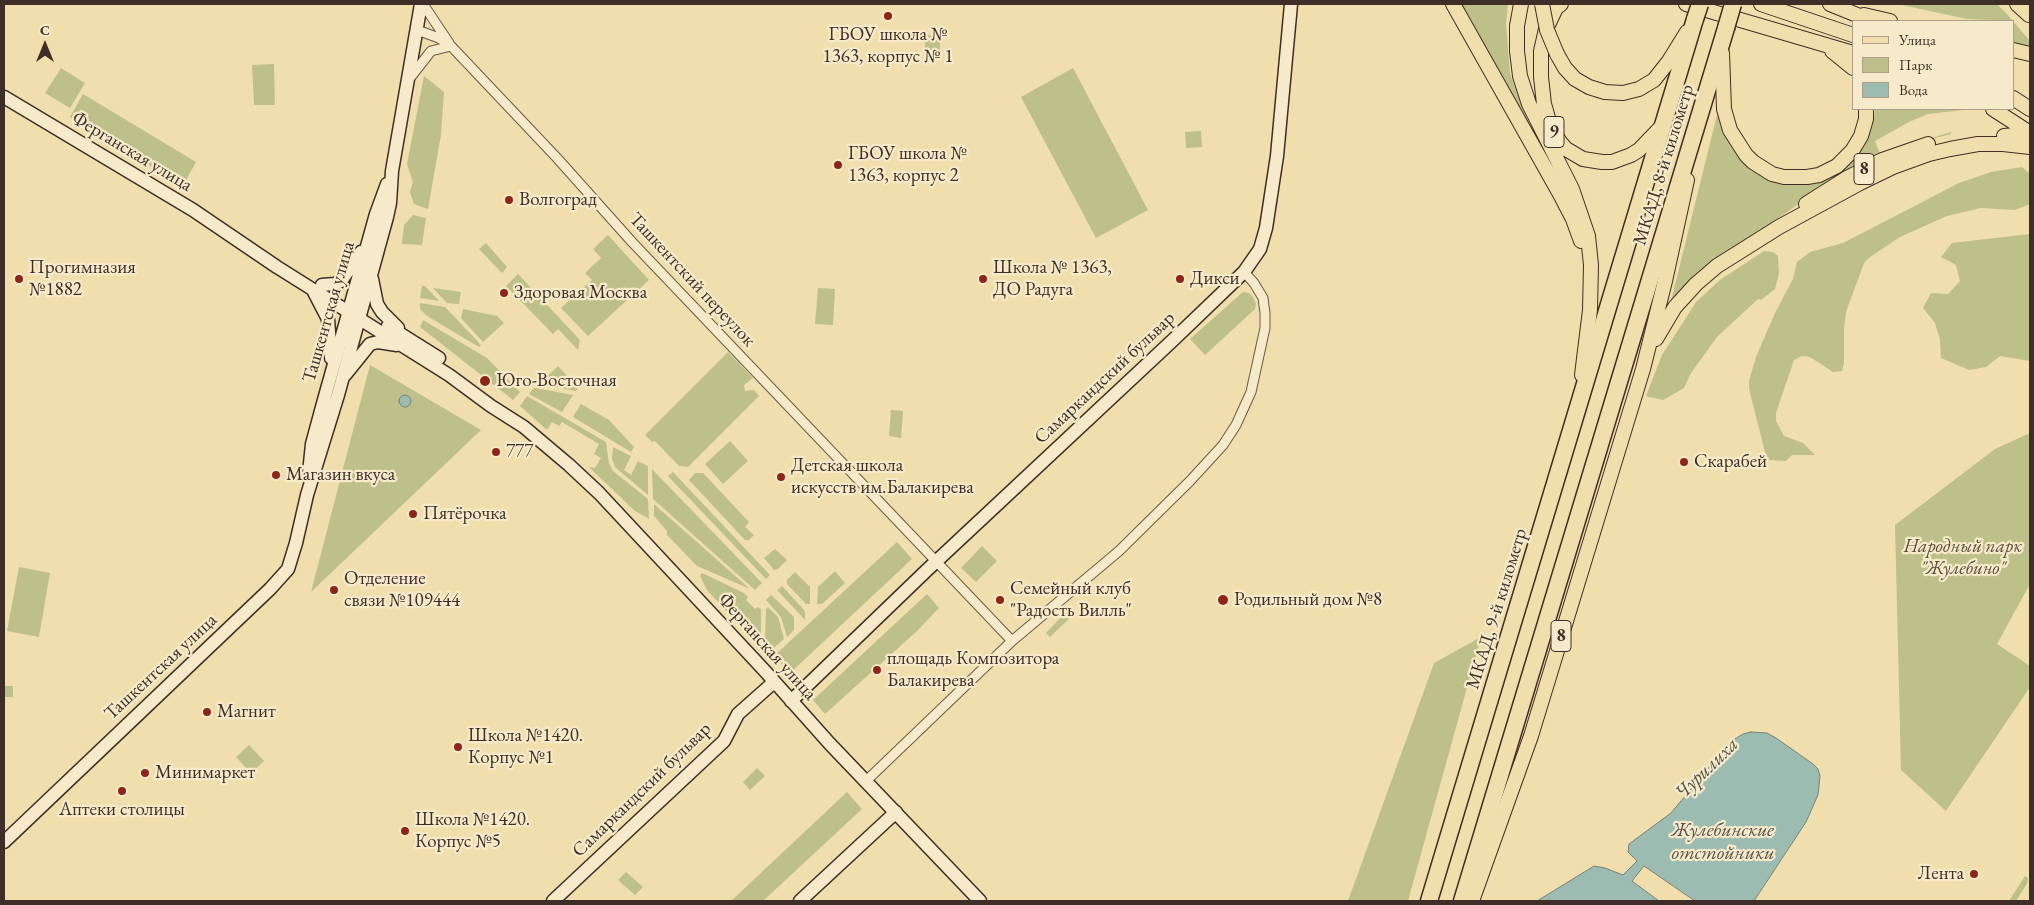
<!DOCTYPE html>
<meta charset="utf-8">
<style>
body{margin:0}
#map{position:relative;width:2034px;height:905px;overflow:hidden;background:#f1dead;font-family:"EB Garamond",serif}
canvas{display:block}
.frame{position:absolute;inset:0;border:5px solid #3f2e28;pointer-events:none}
.legend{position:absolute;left:1852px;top:20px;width:162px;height:90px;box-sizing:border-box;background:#f6eaca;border:1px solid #ad9f89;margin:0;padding:6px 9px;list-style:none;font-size:15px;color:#3f2e28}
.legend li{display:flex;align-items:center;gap:10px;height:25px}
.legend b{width:25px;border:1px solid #ad9f89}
.north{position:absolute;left:20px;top:20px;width:50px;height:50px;-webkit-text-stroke:4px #f6eaca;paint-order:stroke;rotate:0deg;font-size:14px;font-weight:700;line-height:20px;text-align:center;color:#3f2e28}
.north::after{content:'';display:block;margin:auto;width:18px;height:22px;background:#3f2e28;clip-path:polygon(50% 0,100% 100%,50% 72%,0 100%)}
</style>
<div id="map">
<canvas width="2034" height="905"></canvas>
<div class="frame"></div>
<ul class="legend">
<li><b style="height:6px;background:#f1dead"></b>Улица</li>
<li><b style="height:14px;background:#bdc088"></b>Парк</li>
<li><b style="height:14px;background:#9cbbb1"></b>Вода</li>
</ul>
<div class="north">С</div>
</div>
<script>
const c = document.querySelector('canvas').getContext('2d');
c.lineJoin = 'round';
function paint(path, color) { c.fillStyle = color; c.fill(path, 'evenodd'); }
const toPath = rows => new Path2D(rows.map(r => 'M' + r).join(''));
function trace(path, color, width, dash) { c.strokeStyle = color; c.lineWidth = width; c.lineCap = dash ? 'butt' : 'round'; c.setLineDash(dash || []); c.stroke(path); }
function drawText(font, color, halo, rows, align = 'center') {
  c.font = font + ' "EB Garamond",serif'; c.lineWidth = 4.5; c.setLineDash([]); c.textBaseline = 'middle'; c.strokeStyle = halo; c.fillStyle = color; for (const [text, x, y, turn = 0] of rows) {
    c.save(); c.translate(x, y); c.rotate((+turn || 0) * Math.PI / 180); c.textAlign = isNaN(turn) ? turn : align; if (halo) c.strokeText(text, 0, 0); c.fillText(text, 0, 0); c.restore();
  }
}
paint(toPath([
 [1460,4,1508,4,1506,23,1510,74,1528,121,1564,185,1580,224],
 [1897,4,1997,4,2006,13,2030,41,2030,48,2013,43,2013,21,1967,19],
 [925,35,940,36,940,55,925,55],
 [274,64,275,105,254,105,252,65],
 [61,68,85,83,70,108,45,93],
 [1073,68,1148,210,1096,238,1021,97],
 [424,76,444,92,441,135,428,209,414,204,410,192,413,182,407,164],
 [83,94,196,162,183,186,70,117],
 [1719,107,1747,161,1803,182,1864,141,1874,117,1875,109,1963,110,1928,114,1909,122,1875,141,1880,154,1951,132,1951,134,1902,147,1817,191,1700,273,1671,301],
 [1201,131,1202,147,1186,148,1185,132],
 [2022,167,2030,174,2030,204,2015,210,1981,208,1947,216,1900,237,1870,257,1864,263,1846,312,1844,329,1844,363,1842,371,1833,372,1810,357,1802,356,1794,360,1776,413,1776,421,1784,436,1803,443,1815,455,1792,455,1786,461,1769,460,1765,452,1749,389,1749,381,1756,357,1775,313,1793,279,1797,262,1810,252,1843,243,1959,183,1991,172],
 [413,215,426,218,422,245,402,244,404,225],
 [2030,234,2030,361,2000,356,1986,367,1969,370,1941,358,1940,340,1935,323,1923,308,1931,293,1948,294,1960,281,1956,265,1941,257,1952,243],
 [608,235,649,280,588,336,561,308,592,280,585,273,601,258,593,249],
 [486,243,507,267,502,273,479,249],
 [1764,251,1773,252,1778,256,1779,273,1775,289,1761,300,1758,299,1717,337,1691,373,1684,388,1663,400,1646,396,1662,355,1696,302,1720,280],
 [518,274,580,340,578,350,558,329,553,334,506,286],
 [422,286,425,286,439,301,420,298],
 [433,288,461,292,459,304,447,303],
 [818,288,835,289,833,325,815,324],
 [1243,292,1249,293,1253,297,1256,304,1255,309,1205,355,1190,339],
 [420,303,445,307,481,345,479,347,427,316,420,309],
 [463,309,497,316,504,323,483,342,461,318],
 [423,320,487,358,520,392,513,400,420,327],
 [728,352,753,378,744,385,745,391,754,390,759,396,688,467,679,466,655,441,652,442,645,435],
 [370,365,481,430,311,592],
 [558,366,578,388,576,391,539,384],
 [534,388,536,388,573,395,562,412,529,394],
 [527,396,606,442,609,463,613,471,648,499,649,519,635,511,589,467,595,468,601,458,594,454,599,444,562,422,559,426,552,422,547,430,520,406],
 [581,404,609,420,634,447,631,452,573,417],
 [891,410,903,411,901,438,889,436],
 [2030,433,2030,584,1997,644,2030,666,2030,687,1946,811,1901,770,1895,525,1995,449],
 [730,441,748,461,723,484,705,464],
 [613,447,631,456,624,470,631,475,638,461,648,466,648,495,615,467,612,459],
 [652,469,762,583,755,590,653,499],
 [673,472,770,575,766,579,668,476],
 [695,473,703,473,749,522,745,527,754,535,749,540,745,540,689,480],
 [654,504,750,589,697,566,667,535,667,531,654,516],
 [897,542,912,559,790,673,774,656],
 [982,546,997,561,976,582,961,568],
 [775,549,787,560,778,569,774,570,764,558],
 [19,567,50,573,39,637,7,631],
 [835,571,845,583,822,604,817,604,818,587],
 [795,572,810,587,810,604,806,604,787,584,787,580],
 [702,573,744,593,748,597,746,600,755,609,758,607,761,609,761,649,707,590,700,576],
 [782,586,805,611,805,620,777,590],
 [927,594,939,608,917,631,825,714,813,700],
 [771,595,794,617,794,630,787,637,781,617,766,600],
 [768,607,778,617,784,639,769,652,765,648,766,609],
 [1067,611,1072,616,1050,637,1046,633],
 [1481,637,1408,901,1348,901,1434,663],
 [4,686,13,686,13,697,4,697],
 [249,745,264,761,251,773,236,757],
 [757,768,765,776,750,790,743,782],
 [847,792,862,809,763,901,731,901],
 [626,872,643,887,635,895,618,880],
 [2025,876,2028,878,2028,882,2016,901,2009,901]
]), '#bdc088');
const water = toPath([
 '399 401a6 6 0 1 1 12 0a6 6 0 1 1-12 0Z',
 [1751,732,1767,733,1776,738,1813,764,1818,769,1820,776,1818,795,1806,822,1754,901,1695,901,1644,866,1632,881,1659,901,1537,901,1594,866,1605,868,1623,875,1637,861,1628,852,1629,844,1671,813,1730,742,1743,734,1751,732]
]);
paint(water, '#9cbbb1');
trace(water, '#77837a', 1);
const street = toPath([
 [423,4,449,43],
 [417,30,439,38,451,46,557,158,632,242,1012,641],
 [410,78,431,51,451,46],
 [865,782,1012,641,1119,551,1190,481,1223,445,1236,425,1251,392,1265,328,1265,313,1263,298,1254,283,1244,272]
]);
const secondary = toPath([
 [4,97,193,210,277,267,449,375,491,406,524,427,569,465,599,493,764,670,830,744,980,901],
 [372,279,377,304,382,312,398,328],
 [322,285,335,284,341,281,361,252],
 [314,292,328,319,331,358],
 [388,326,439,358],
 [345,375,370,344,378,342,397,345],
 [309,473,312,444,322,407,376,214,387,184],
 [791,701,927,570,1172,341,1244,272,1260,249,1266,228,1277,156,1291,4],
 [4,842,270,589,288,569,296,543,307,495,338,395,387,217,390,203,392,171,421,4],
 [553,901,724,741,738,714,774,682],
 [800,901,896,812]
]);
const primary = toPath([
 [1453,4,1560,194,1573,219,1581,241],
 [1521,4,1517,26,1517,51,1520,76,1529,104,1572,189,1588,236,1591,265,1590,310,1582,375],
 [1561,4,1556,8,1546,29,1541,51,1541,77,1544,104,1550,125,1560,142,1566,149,1583,159,1602,162,1612,162,1631,155,1639,150,1663,125],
 [1686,4,1853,53],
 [1761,4,1853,35],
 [1830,4,1872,21],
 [2017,4,2029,15],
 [1864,15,1890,21],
 [2013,50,2030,54],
 [1832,51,1853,68],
 [1722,53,1724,109,1730,130,1746,155,1753,162,1772,174,1784,177,1807,177,1819,175,1837,166,1852,151,1861,136,1866,119,1866,109],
 [1557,54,1565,68,1575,79,1589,87,1605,92,1623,93,1639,89,1654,80,1669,61,1687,32],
 [2013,98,2030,109],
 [1993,109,2030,133],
 [2004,136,2030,134],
 [1806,204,1847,178,1882,160,1928,144],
 [1656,339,1675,307,1696,284,1717,266,1779,227,1860,183,1893,167,1929,154,1950,149,1978,144,2003,144,2030,147],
 [1472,901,1531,736,1643,369,1665,281,1687,180]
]);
const highway = toPath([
 [1429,901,1695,19],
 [1462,901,1726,28]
]);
trace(street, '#6c5a49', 11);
trace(secondary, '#3f2e28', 15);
trace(primary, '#3f2e28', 16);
trace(highway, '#3f2e28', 19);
trace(street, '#f6eaca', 9);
trace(secondary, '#f6eaca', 12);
trace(primary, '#f1dead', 14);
trace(highway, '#f1dead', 16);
const primaryBridge = toPath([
 [1542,4,1547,30,1557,54]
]);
const highwayBridge = toPath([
 [1695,19,1700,4],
 [1726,28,1733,4]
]);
trace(primaryBridge, '#3f2e28', 16, []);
trace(highwayBridge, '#3f2e28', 19, []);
trace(primaryBridge, '#f1dead', 14);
trace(highwayBridge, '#f1dead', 16);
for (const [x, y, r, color] of [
 [888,16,5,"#8f2418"],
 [838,165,5,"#8f2418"],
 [509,200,5,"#8f2418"],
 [19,279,5,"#8f2418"],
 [983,279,5,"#8f2418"],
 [1180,279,5,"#8f2418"],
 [504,293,5,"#8f2418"],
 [485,381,6,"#8f2418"],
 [496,452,5,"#8f2418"],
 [1684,462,5,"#8f2418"],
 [276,475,5,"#8f2418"],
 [781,477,5,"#8f2418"],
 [413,514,5,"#8f2418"],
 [334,590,5,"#8f2418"],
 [1000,600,5,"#8f2418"],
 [1223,600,6,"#8f2418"],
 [877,670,5,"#8f2418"],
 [207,712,5,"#8f2418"],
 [458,747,5,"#8f2418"],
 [145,773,5,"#8f2418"],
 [122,791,5,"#8f2418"],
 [405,831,5,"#8f2418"],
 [1974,874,5,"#8f2418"]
]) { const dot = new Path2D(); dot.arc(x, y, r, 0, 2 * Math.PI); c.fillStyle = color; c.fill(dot); trace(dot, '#f6eaca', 2); }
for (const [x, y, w] of [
 [1554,132,20],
 [1864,169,20],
 [1561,636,20]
]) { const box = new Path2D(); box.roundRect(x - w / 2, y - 15.5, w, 31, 4); c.fillStyle = '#f6eaca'; c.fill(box); trace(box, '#3f2e28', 1); }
drawText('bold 18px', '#3f2e28', null, [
 ["9",1554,132],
 ["8",1864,169],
 ["8",1561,636]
]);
drawText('19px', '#3f2e28', '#f6eaca', [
 ["ГБОУ школа №",888,35,"center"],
 ["1363, корпус № 1",888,57,"center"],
 ["ГБОУ школа №",848,154],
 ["1363, корпус 2",848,176],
 ["Волгоград",519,200],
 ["Прогимназия",29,268],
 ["№1882",29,290],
 ["Школа № 1363,",993,268],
 ["ДО Радуга",993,290],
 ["Дикси",1190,279],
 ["Здоровая Москва",514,293],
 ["Юго-Восточная",496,381],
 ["777",506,452],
 ["Скарабей",1694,462],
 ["Детская школа",791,466],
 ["искусств им.Балакирева",791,488],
 ["Магазин вкуса",286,475],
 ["Пятёрочка",423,514],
 ["Отделение",344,579],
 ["связи №109444",344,601],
 ["Семейный клуб",1010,589],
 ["\"Радость Вилль\"",1010,611],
 ["Родильный дом №8",1234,600],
 ["площадь Композитора",887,659],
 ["Балакирева",887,681],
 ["Магнит",217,712],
 ["Школа №1420.",468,736],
 ["Корпус №1",468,758],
 ["Минимаркет",155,773],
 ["Аптеки столицы",122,810,"center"],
 ["Школа №1420.",415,820],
 ["Корпус №5",415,842],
 ["Лента",1964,874,"right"]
], 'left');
drawText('19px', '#3f2e28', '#f6eaca', [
 ["Ферганская улица",132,152,31],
 ["МКАД, 8-й километр",1664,165,-73],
 ["Ташкентский переулок",692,280,47],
 ["Ташкентская улица",329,312,-74],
 ["Самаркандский бульвар",1105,378,-43],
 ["МКАД, 9-й километр",1497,609,-73],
 ["Ферганская улица",767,647,48],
 ["Ташкентская улица",161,667,-43],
 ["Самаркандский бульвар",642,790,-44]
]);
drawText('italic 19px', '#584b3b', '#f6eaca', [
 ["Народный парк",1963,547],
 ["\"Жулебино\"",1963,569]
]);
drawText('italic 20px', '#56514a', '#f6eaca', [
 ["Чурилиха",1707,769,-44],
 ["Жулебинские",1723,831],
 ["отстойники",1723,854]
]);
</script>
